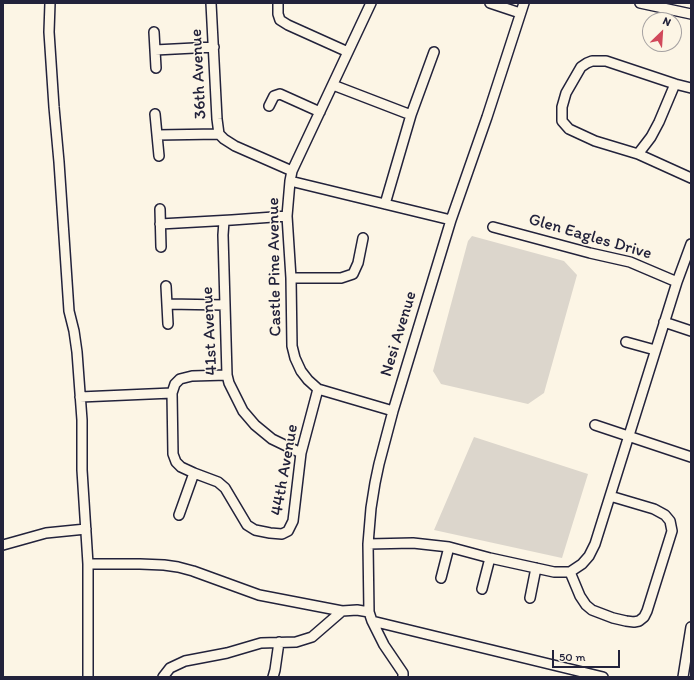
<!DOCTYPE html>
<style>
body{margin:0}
#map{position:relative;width:694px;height:680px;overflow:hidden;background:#fcf5e5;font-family:Itim,sans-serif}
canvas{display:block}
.frame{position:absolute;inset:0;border:4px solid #22223b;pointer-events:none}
.north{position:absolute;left:642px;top:12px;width:40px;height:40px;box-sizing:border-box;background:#fcf5e5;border:1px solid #a5a1a1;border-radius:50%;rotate:25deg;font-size:11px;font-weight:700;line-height:16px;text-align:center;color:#22223b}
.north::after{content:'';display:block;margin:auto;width:14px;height:18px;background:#d1495b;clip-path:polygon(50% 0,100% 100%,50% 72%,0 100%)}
.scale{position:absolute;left:552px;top:650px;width:68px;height:18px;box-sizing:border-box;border:2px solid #22223b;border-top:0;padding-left:5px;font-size:12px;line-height:14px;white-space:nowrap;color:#22223b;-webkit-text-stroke:3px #fcf5e5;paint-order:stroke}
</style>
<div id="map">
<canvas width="694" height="680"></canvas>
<div class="frame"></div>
<div class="north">N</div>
<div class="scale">50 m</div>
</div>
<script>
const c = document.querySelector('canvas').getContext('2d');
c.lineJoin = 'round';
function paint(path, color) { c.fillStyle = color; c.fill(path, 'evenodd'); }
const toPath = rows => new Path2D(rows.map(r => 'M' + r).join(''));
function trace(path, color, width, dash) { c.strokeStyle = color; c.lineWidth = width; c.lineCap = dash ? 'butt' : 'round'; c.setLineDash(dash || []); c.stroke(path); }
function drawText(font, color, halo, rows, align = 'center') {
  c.font = font + ' Itim,sans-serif'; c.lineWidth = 3; c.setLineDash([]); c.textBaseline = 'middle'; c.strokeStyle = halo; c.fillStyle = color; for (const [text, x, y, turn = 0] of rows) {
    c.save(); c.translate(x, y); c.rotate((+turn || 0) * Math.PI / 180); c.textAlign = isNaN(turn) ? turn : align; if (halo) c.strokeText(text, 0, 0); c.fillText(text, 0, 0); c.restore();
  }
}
paint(toPath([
 [472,236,564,261,577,275,544,393,528,404,441,384,433,371,468,241],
 [474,437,588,474,562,558,434,530]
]), '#dcd6cc');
const minor = toPath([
 [50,3,49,32,54,107,59,162,69,311,74,331,77,352,82,420,82,470,88,564,88,677],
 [211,3,217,119,219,134,224,139,235,146,292,171],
 [278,3,278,14,280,20,288,25,348,52],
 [371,3,292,171,290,181,287,216,291,278,292,346,295,358,301,371,308,380,318,389,393,411],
 [490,3,520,13],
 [640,3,691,14],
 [154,32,156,68],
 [155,50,214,47],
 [675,84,659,122,651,137,638,154,595,141,569,129,562,121,562,107,566,93,581,67,587,63,592,61,606,61,675,84,691,88],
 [333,85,411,115],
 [269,106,274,96,280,94,320,112],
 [155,114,159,156],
 [157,135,219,134],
 [638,154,691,178],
 [290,181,451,220],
 [385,204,411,115,434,52],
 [160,209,161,247],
 [224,221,223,235,227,375,229,383,243,411,255,425,272,439,301,453],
 [160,224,232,220,287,216],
 [493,227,590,253,630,262,677,282],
 [291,278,341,278,353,274,358,263,363,238],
 [166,286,168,324],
 [167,304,225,305],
 [664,322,691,331],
 [626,342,655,350],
 [227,375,192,376,180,379,175,384,172,393,173,454,176,462,181,467,194,473,218,482,225,488,247,525,255,530,270,533,282,534,288,531,293,521,301,453,318,389],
 [80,397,172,393],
 [595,425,691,457],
 [179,515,194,473],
 [368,544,413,543,449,547,490,558,554,572,570,572,582,564,589,556,595,544,677,282,691,244],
 [3,545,46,533,86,529],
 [88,564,140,564,164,565,178,567,193,571,259,595,342,611,357,610,369,612],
 [570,572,580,596,586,605,592,610,613,618,626,621,634,622,639,621,644,617,647,611,672,531,670,521,665,515,654,509,610,496],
 [441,578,449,547],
 [482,589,490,558],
 [530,598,536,568],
 [372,621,603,677],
 [163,677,170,668,185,661,227,653,261,643,296,642,312,637,342,611],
 [273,677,275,670,279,642],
 [403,677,403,673,384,645,372,621,369,612,368,544,371,508,375,483,379,464,393,411,451,220,487,117,524,3],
 [683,677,691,627]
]);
trace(minor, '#22223b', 12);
trace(minor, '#fcf5e5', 9);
drawText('17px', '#22223b', '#fcf5e5', [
 ["36th Avenue",199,74,-93],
 ["Glen Eagles Drive",590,237,16],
 ["Castle Pine Avenue",275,267,-91],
 ["41st Avenue",210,331,-93],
 ["Nesi Avenue",399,334,-73],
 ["44th Avenue",285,470,-80]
]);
</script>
